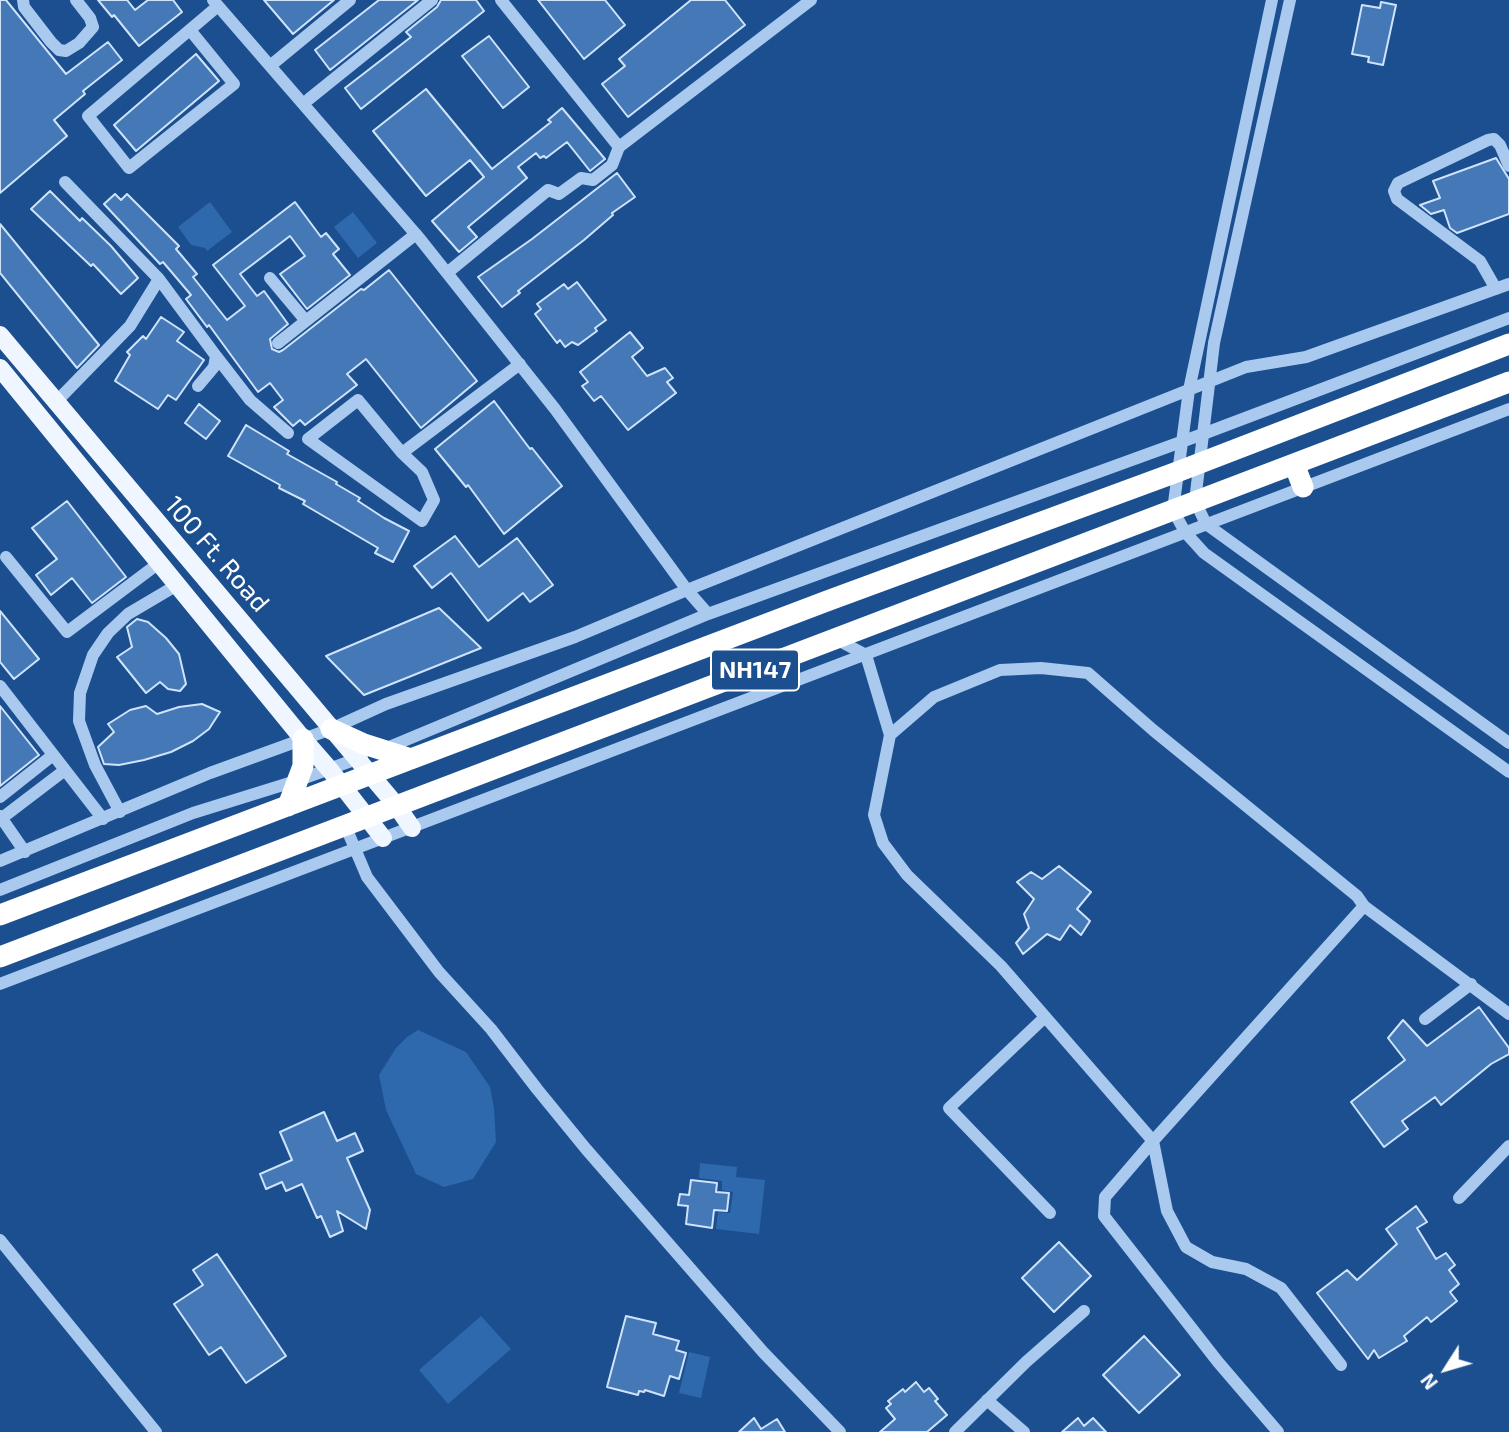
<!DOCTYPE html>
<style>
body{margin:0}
#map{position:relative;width:1509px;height:1432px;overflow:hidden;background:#1b4f8f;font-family:"Exo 2",sans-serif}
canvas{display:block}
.north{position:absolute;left:1411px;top:1334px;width:70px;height:70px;-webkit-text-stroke:5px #1b4f8f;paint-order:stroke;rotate:233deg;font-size:19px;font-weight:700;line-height:28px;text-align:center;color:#fff}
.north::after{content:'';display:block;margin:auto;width:24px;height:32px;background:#fff;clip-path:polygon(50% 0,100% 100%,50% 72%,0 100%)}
</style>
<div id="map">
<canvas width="1509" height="1432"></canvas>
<div class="north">N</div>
</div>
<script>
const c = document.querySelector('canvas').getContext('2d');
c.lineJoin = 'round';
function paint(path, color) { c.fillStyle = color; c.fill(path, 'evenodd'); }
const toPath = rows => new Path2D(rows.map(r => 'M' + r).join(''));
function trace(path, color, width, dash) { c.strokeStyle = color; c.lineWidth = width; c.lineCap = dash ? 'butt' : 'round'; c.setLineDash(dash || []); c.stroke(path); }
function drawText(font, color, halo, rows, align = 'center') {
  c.font = font + ' "Exo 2",sans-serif'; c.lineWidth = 6; c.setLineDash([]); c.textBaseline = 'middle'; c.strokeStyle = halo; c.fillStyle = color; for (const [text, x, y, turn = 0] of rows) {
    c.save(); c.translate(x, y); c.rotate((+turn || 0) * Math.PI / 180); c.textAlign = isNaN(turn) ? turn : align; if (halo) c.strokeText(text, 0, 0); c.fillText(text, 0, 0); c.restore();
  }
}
paint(toPath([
 [210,202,232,232,207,251,205,248,191,245,178,227],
 [353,212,377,243,358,258,334,227],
 [418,1030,466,1052,490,1087,494,1108,496,1142,473,1179,444,1187,416,1174,386,1110,379,1075,396,1048,407,1037],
 [700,1163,737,1167,736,1177,765,1180,759,1234,716,1229,718,1212,730,1213,733,1192,722,1190,722,1181,699,1178],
 [481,1316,511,1349,448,1404,419,1370],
 [689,1352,710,1357,701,1398,679,1393]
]), '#2e69ad');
const building = toPath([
 [0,0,6,0,66,74,108,42,122,60,83,91,85,94,54,120,67,136,0,193,0,0],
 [98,0,127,0,135,10,148,0,173,0,182,12,139,46,114,15,112,17,98,0],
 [264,0,334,0,293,34,264,0],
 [379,0,418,0,330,70,315,50,379,0],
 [441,0,476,0,484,11,361,109,345,88,411,37,406,32,437,7,441,0],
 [538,0,605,0,625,25,584,59,538,0],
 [691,0,725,0,745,25,628,117,602,84,625,66,619,59,691,0],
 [1381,2,1396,5,1383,65,1368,62,1369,57,1352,54,1362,5,1380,8,1381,2],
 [489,36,529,87,503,108,462,56,489,36],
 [196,54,219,81,136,151,114,125,196,54],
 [426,89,492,169,551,122,548,120,562,108,605,159,590,171,567,142,546,158,544,156,540,158,536,153,518,167,527,178,468,227,477,237,459,252,432,221,484,177,470,160,426,196,373,131,426,89],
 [1496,158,1509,179,1509,214,1457,233,1450,228,1444,210,1431,214,1420,205,1440,198,1433,181,1496,158],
 [617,173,635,197,612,213,613,215,584,240,518,291,520,293,502,307,478,277,532,239,617,173],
 [50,191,80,221,82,218,111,246,138,278,121,294,93,264,91,266,31,209,50,191],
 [115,194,121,200,127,194,179,246,176,249,197,274,193,277,227,320,245,306,213,265,295,202,321,237,326,233,339,249,333,254,350,275,307,309,280,274,305,256,290,236,240,274,257,296,264,291,288,324,270,339,272,349,279,352,283,350,361,289,364,290,389,270,477,381,421,428,366,359,347,374,357,385,305,425,300,420,293,426,274,407,283,400,270,383,258,392,209,325,207,327,186,299,191,295,163,262,160,264,104,204,115,194],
 [0,224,99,345,77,368,0,273,0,224],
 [577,282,606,320,595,328,597,331,578,345,572,342,565,347,560,340,557,343,535,314,541,309,537,304,564,284,568,289,577,282],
 [161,317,184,332,177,341,204,360,176,400,168,395,158,409,115,381,130,355,127,352,143,336,146,339,161,317],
 [630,332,643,348,632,357,647,376,665,368,673,378,667,382,676,393,628,430,601,396,594,401,582,386,588,382,580,372,630,332],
 [494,401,530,449,532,448,562,486,504,534,468,485,466,487,435,449,494,401],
 [199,404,220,421,206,439,185,423,199,404],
 [246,425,289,451,287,454,337,482,336,484,360,498,358,501,384,518,409,531,393,562,375,553,378,548,303,504,305,501,279,488,280,485,228,456,246,425],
 [67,501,126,577,92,603,72,578,51,595,36,575,57,559,32,528,67,501],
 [455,536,479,567,517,538,553,585,530,602,523,593,488,621,451,573,432,588,414,566,455,536],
 [439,608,481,648,364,695,326,656,439,608],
 [0,611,39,659,14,679,0,662,0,611],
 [137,619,148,622,166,638,179,654,186,684,180,691,168,689,160,682,146,693,117,657,132,647,127,627,137,619],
 [202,704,220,712,209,729,193,741,171,752,144,760,119,765,104,764,98,747,114,732,108,724,130,710,146,706,157,714,179,707,202,704],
 [0,706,39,755,0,786,0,706],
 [1059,866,1091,892,1077,909,1090,921,1081,935,1070,925,1060,940,1047,934,1023,954,1016,943,1029,928,1024,914,1034,899,1017,882,1031,872,1042,879,1059,866],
 [1479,1007,1509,1048,1509,1054,1491,1064,1441,1105,1435,1097,1402,1121,1408,1129,1384,1147,1351,1102,1405,1060,1388,1038,1403,1020,1427,1046,1479,1007],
 [324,1112,337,1141,355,1133,363,1151,347,1158,370,1210,366,1229,337,1211,343,1231,330,1237,321,1216,317,1218,302,1184,286,1191,282,1182,266,1189,260,1174,292,1160,280,1132,324,1112],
 [691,1180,717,1183,716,1192,729,1193,727,1211,714,1210,712,1228,686,1224,688,1206,678,1205,680,1194,689,1195,691,1180],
 [1416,1206,1427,1222,1417,1228,1436,1259,1446,1253,1455,1265,1449,1270,1459,1284,1450,1292,1457,1301,1431,1322,1427,1317,1404,1336,1407,1341,1379,1358,1374,1350,1368,1359,1317,1293,1347,1270,1357,1280,1397,1244,1386,1229,1416,1206],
 [1059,1242,1091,1276,1054,1312,1022,1278,1059,1242],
 [217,1254,286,1356,246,1383,221,1347,209,1355,174,1304,203,1285,193,1270,217,1254],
 [626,1316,656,1323,653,1334,679,1341,676,1350,686,1353,679,1379,670,1376,664,1396,645,1390,644,1392,639,1391,638,1395,607,1387,626,1316],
 [1144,1336,1180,1375,1139,1413,1103,1375,1144,1336],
 [916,1382,924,1392,929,1388,938,1399,935,1401,947,1415,927,1432,880,1432,895,1419,886,1408,891,1404,888,1401,903,1389,905,1392,916,1382],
 [754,1418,761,1429,777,1419,785,1432,739,1432,754,1418],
 [1078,1418,1084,1426,1093,1418,1106,1432,1062,1432,1078,1418]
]);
paint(building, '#4478b7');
trace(building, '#cfe3fa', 2);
trace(toPath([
 [23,0,24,7,51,42,59,50,66,51,79,43,93,27,90,18,76,0],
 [213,0,420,239,555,409,687,590,708,614],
 [501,0,619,147,811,0],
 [1272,0,1189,390,1173,510,1185,532,1204,553,1509,772],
 [1290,0,1214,343,1195,501,1206,524,1509,743],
 [190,30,234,84,129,168,88,116,218,6],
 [270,66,350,0],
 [309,99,432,0],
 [447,273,548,190,559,194,581,178,593,180,612,165,619,147],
 [270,278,306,321],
 [159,279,216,356,214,367,198,386],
 [1496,289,1480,261,1397,199,1394,191,1398,183,1488,140,1494,139,1500,145,1509,166],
 [278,343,416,234],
 [216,356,250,400,288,433],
 [358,400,402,453,422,472,434,500,422,521,308,439,358,400],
 [56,402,130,326,159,279,65,182],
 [402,453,520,364],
 [6,557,67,632,159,563],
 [836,639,866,655,890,735,874,815,883,843,907,875,1001,966,1153,1141,1364,906],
 [0,686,103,819],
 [890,735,934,697,1000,670,1041,668,1088,673,1153,730,1357,896,1364,906,1509,1014],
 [382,750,708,614,1203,434,1509,318],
 [0,797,53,755],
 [120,812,95,765,79,721,80,693,93,655,108,633,128,614,177,585],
 [0,816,25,852],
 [2,818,65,770],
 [345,825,367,877,439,972,491,1029,537,1089,586,1149,763,1352,840,1432],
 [0,861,210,773,331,729,386,704,575,637,687,590,1246,367,1306,357,1509,284],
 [0,890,193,813,299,780,362,757],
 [0,984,1509,409],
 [1044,1018,949,1108,1050,1213],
 [1425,1019,1471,984],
 [1153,1141,1105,1197,1104,1216,1218,1362,1278,1432],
 [1153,1141,1167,1211,1186,1247,1212,1262,1246,1269,1281,1288,1341,1365],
 [1459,1198,1509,1146],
 [0,1240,156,1432],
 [987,1400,1024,1432],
 [955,1432,1026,1362,1084,1311]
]), '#a9c9ee', 12);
trace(toPath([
 [0,335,396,805,412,828],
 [0,368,303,739,330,770,383,838]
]), '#f0f6ff', 18);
trace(toPath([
 [1294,464,1303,487],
 [331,729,364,744,411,759],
 [288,806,303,766,303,739],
 [0,915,827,601,1177,472,1509,344],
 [0,957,1509,382]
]), '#fff', 21);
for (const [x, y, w] of [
 [755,670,88]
]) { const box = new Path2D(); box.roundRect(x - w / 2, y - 20.5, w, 41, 5); c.fillStyle = '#1b4f8f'; c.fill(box); trace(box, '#fff', 2); }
drawText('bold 24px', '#fff', null, [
 ["NH147",755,670]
]);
drawText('26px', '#fff', '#1b4f8f', [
 ["100 Ft. Road",217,554,49]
]);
</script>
